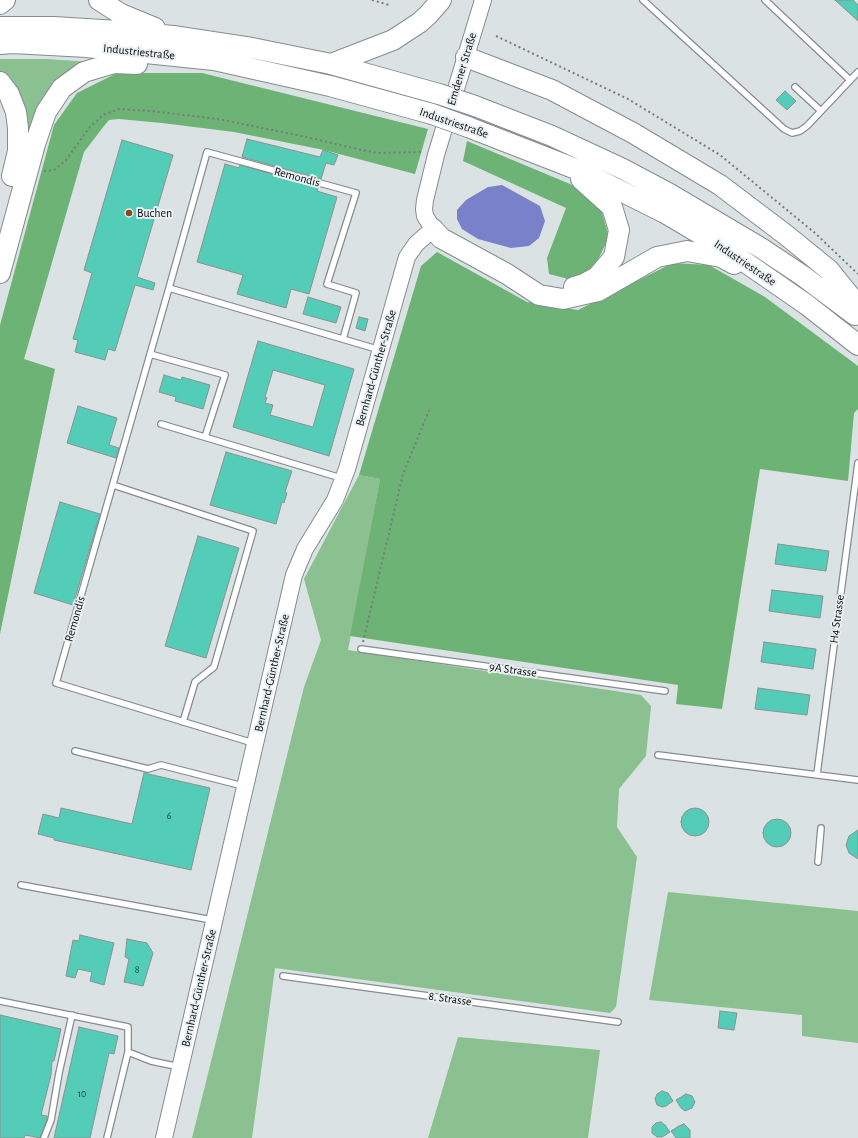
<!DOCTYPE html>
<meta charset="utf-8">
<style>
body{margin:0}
canvas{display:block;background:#dbe2e4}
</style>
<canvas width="858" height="1138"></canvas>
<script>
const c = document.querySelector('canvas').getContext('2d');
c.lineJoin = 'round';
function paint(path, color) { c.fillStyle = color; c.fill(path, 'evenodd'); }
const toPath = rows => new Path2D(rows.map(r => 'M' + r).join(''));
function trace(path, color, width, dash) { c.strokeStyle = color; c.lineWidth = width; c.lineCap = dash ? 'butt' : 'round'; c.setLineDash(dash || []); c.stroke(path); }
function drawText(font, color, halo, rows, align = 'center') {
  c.font = font + ' "Alegreya Sans",sans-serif'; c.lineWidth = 4; c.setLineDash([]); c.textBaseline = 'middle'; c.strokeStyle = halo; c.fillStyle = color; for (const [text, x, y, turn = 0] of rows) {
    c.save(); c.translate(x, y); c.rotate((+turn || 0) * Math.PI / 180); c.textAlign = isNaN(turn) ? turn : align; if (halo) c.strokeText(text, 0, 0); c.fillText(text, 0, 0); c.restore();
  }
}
paint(toPath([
 [0,59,46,59,93,62,24,151,4,75,0,71],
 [359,475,380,479,348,650,641,695,651,706,646,756,619,789,617,827,637,857,616,1007,610,1013,275,968,252,1138,192,1138,304,687,321,640,304,579],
 [668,892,858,911,858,1043,802,1036,802,1015,649,1000],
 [458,1037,600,1050,588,1138,428,1138]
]), '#8bc090');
paint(toPath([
 [117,73,202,73,428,129,415,174,324,150,234,132,162,123,119,119,109,120,104,126,84,152,24,359,55,369,0,634,0,325,54,125,77,93],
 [467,141,570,184,600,206,609,237,595,266,572,280,549,274,547,258,566,208,463,161],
 [437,252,527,302,578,310,673,263,709,265,765,297,858,366,858,409,854,413,848,481,760,469,722,709,676,704,678,685,350,636,380,479,359,475,421,266]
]), '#6db376');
paint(toPath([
 [502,185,540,206,545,221,539,238,529,246,511,248,478,239,462,229,457,219,457,210,466,200,488,187]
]), '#7981cb');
const building = toPath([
 [835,0,853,0,858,5,858,21,835,0],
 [785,91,796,101,787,110,776,100,785,91],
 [247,139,320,157,323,150,338,155,334,165,326,163,321,179,242,157,247,139],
 [122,140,173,155,137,277,155,283,153,290,135,285,115,351,108,349,105,360,75,352,78,340,73,339,92,273,84,270,122,140],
 [225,164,239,168,240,165,318,187,317,191,337,197,309,294,291,289,286,308,237,294,243,275,197,262,225,164],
 [308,297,341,307,336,323,303,314,308,297],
 [359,317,368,319,365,331,356,328,359,317],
 [258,341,354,369,329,456,233,427,258,341],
 [273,370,325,385,313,427,270,415,273,405,265,403,267,398,265,397,273,370],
 [164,375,181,380,182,377,210,385,203,409,175,401,176,397,159,392,164,375],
 [78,406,117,418,109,445,119,448,116,458,67,443,78,406],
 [226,452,292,471,285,492,287,493,284,503,282,502,276,524,210,505,226,452],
 [60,502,100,514,73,605,34,593,60,502],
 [198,536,239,548,206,658,165,646,198,536],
 [778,544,829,551,826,571,775,564,778,544],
 [772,590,823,596,820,618,769,611,772,590],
 [764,642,816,649,813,669,761,662,764,642],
 [758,688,810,695,807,715,755,709,758,688],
 [144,773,210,788,191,870,54,840,54,838,38,834,43,814,59,818,61,808,132,824,144,773],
 '681 822a14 14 0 1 1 28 0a14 14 0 1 1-28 0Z',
 '763 833a14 14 0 1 1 28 0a14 14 0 1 1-28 0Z',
 [858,830,858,859,849,853,846,845,849,836,858,830],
 [80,935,114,943,104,985,90,981,92,972,78,969,75,978,66,976,73,940,79,941,80,935],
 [127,939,147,943,153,953,143,986,124,982,129,959,125,957,127,939],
 [720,1011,737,1013,734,1030,718,1028,720,1011],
 [0,1015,61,1029,54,1061,52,1061,51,1075,41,1115,47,1116,47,1119,40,1138,25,1135,24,1138,0,1138,0,1015],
 [79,1027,118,1036,114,1054,109,1053,90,1138,54,1138,79,1027],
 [662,1091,668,1093,673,1101,666,1106,662,1107,657,1105,655,1099,657,1094,662,1091],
 [686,1094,692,1096,695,1102,692,1108,685,1111,681,1108,676,1100,686,1094],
 [661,1122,665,1125,670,1132,662,1137,657,1137,652,1133,652,1127,656,1123,661,1122],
 [684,1124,690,1130,690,1138,676,1138,671,1131,679,1126,684,1124]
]);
paint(building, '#53cdb8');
trace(building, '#8b9290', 1);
const lane = toPath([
 [643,0,784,129,792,133,800,131,807,126,858,72],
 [765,0,850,80],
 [795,87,821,111],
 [169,288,380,350],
 [150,354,225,375,205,437],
 [161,424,341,478],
 [113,485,253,531,214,667,195,682,183,722],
 [361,649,665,691],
 [253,743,56,683,169,288,207,152,356,193,327,284,356,293,343,339],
 [75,751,148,769,161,765,243,786],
 [658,755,858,780],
 [817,774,858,463],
 [818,862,821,828],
 [21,885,212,920],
 [283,976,618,1022],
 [0,1001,128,1027,128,1052,151,1061,180,1067],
 [44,1138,51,1120,59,1073,72,1015],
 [107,1138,128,1052]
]);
const secondary = toPath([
 [164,1138,294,575,305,549,335,500,347,469,407,257,416,244,433,229,425,216,424,209,425,200,436,155,483,0]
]);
const highway = toPath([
 [99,0,121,14,155,28],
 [0,4,5,0],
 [0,27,54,27,118,31,173,36,252,48,331,64,439,94],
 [0,44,13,43,87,47,214,60,330,86,432,114],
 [466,57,552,90,633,133,720,185,786,235,829,270,858,306],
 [331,64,393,40,419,23,428,15,441,0],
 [0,82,9,94,16,112,18,128,18,151,12,176],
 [475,106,552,136,623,169,670,194,761,248,803,276,855,315],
 [468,127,581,171,665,213,729,251,807,305,858,345],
 [433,229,441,238,507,274,539,295,563,299,598,291,657,257,687,251,721,257,734,264],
 [0,273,35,144,46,112,62,88,84,72,114,63,137,64],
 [574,287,584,284,597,277,614,257,619,230,612,207,581,179]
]);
trace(lane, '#868c8e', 8);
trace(secondary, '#868c8e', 18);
trace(highway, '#868c8e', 22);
trace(toPath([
 [372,0,389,5],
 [496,36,628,99,720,155,815,233,858,274],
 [44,171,54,170,66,160,90,127,103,115,119,109,151,111,218,119,302,136,353,148,377,153,423,152],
 [363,642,403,474,430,408]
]), '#777c7d', 2, [2, 3]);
trace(lane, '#fff', 5.5);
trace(secondary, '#fff', 16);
trace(highway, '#fff', 20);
const highwayBridge = toPath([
 [439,94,475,106],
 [432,114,468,127]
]);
trace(highwayBridge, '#868c8e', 22, []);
trace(highwayBridge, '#fff', 20);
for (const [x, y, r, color] of [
 [129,213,4,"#8b461b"]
]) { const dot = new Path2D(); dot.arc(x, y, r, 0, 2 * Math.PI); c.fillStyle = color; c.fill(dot); trace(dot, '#e9f0f1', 1.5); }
drawText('10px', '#1e3e39', null, [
 ["6",169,816],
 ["8",137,970],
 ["10",82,1094]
]);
drawText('12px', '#0d0f0f', '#e9f0f1', [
 ["Industriestraße",139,52,6],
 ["Emdener Straße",462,69,-73],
 ["Industriestraße",454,123,19],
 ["Remondis",297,177,15],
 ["Industriestraße",745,263,34],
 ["Bernhard-Günther-Straße",376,368,-74],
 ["Remondis",75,619,-74],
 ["H4 Strasse",837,619,-82],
 ["9A Strasse",513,670,8],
 ["Bernhard-Günther-Straße",272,673,-77],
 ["Bernhard-Günther-Straße",199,988,-77],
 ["8. Strasse",450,999,8]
]);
drawText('12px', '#0d0f0f', '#e9f0f1', [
 ["Buchen",137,213]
], 'left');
</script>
